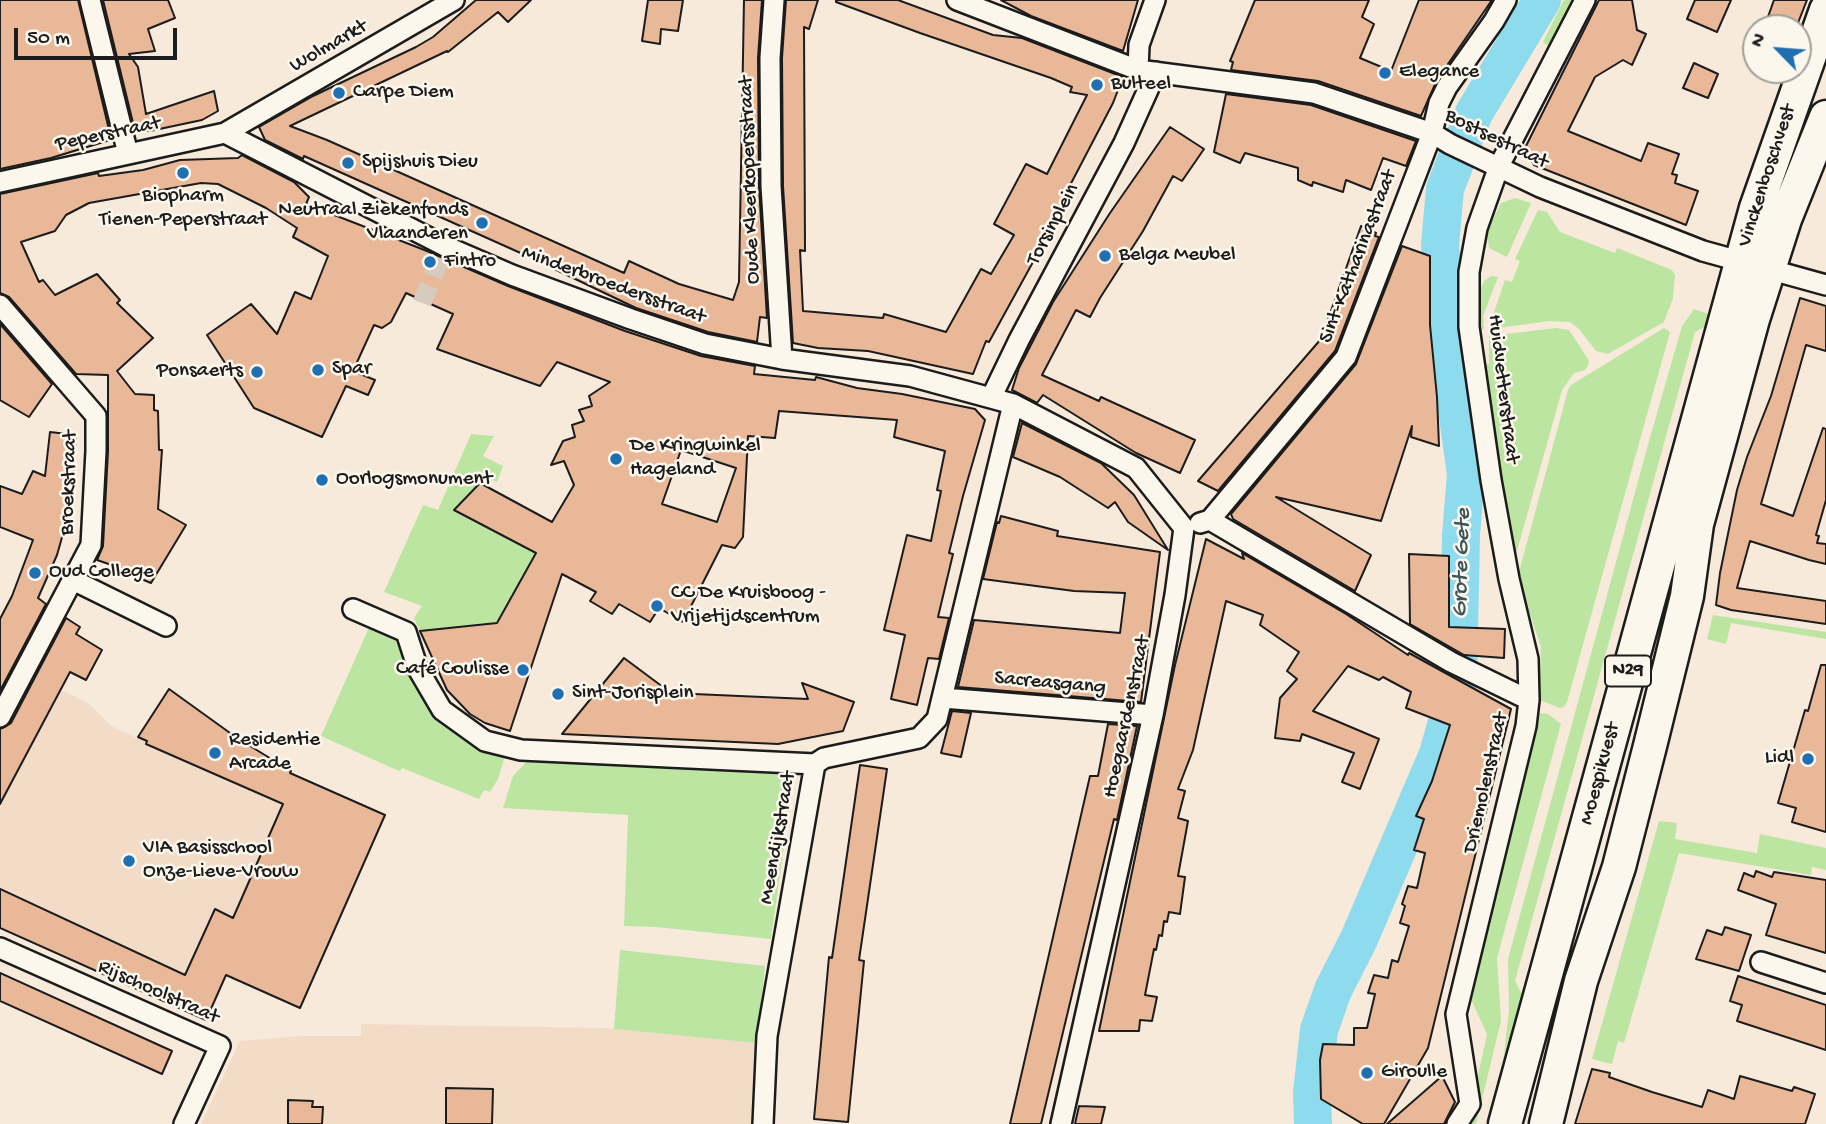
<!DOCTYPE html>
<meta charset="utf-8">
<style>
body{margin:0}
#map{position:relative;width:1826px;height:1124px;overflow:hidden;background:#f7eadb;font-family:"Gochi Hand",sans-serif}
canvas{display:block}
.north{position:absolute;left:1742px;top:14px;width:70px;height:70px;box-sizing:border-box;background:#fbf7ec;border:2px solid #a29f99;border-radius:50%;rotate:295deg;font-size:19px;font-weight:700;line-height:28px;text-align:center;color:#1c1c1c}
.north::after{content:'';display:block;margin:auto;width:24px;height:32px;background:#1f6fb2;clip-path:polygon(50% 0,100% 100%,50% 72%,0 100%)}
.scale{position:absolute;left:14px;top:28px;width:163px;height:32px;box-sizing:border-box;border:4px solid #1c1c1c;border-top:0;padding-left:9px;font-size:21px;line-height:24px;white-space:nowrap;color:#1c1c1c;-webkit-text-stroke:5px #fbf7ec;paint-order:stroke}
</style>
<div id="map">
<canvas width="1826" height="1124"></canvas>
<div class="north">N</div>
<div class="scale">50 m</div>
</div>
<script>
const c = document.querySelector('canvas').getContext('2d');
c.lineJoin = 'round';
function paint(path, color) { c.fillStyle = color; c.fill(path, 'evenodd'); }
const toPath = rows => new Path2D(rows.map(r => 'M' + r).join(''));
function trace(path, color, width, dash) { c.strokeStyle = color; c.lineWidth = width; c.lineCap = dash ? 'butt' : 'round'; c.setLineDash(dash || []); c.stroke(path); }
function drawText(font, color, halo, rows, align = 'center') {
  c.font = font + ' "Gochi Hand",sans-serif'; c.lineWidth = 5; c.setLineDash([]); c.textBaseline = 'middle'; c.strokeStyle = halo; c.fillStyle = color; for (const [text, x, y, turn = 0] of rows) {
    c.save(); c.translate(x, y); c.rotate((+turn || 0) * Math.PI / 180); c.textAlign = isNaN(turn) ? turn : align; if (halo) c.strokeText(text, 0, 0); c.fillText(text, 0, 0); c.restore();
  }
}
paint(toPath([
 [31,675,89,704,111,726,283,805,233,917,248,925,206,1020,0,928,0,732],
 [361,1024,606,1028,757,1043,751,1124,201,1124,240,1041,304,1036,361,1036]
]), '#f2dbc7');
paint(toPath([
 [1564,0,1574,0,1551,48,1543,42],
 [1515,198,1531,203,1507,257,1489,248,1487,231,1501,203],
 [1538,210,1547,212,1560,232,1615,253,1617,248,1672,270,1675,275,1673,298,1664,322,1608,354,1596,351,1579,329,1570,322,1549,321,1491,329,1492,318,1505,280,1512,282,1520,261,1515,259],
 [1491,276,1498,277,1483,316,1484,329,1481,330,1478,324,1478,295,1484,281],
 [1694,309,1712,315,1708,325,1695,332,1631,562,1515,981,1524,998,1497,1124,1487,1124,1504,1055,1509,1010,1508,959,1649,441,1682,326],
 [1556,328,1569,330,1588,359,1589,364,1585,370,1574,373,1562,390,1517,551,1513,551,1483,366,1489,364,1489,336],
 [1664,328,1670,332,1567,702,1564,707,1560,708,1539,700,1541,647,1519,581,1519,572,1568,390,1571,385],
 [471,434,494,436,483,456,503,466,497,482,483,476,479,483,455,510,536,553,497,623,420,631,414,618,422,606,384,592,423,505,438,510],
 [1713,615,1826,632,1826,639,1731,623,1726,644,1707,639],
 [371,623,391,635,396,641,410,675,436,717,459,736,505,756,498,779,490,792,484,790,479,799,402,768,400,771,392,768,321,736],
 [1538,713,1548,714,1561,724,1497,958,1501,1021,1477,1120,1476,1124,1465,1124,1469,1117,1487,1034,1468,993,1535,715],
 [532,756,794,774,771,939,656,927,624,926,628,815,503,808,513,776],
 [1659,821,1677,823,1675,839,1757,853,1760,834,1826,848,1826,870,1812,867,1811,875,1679,853,1624,1043,1618,1041,1612,1064,1592,1059],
 [620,950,765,966,757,1043,614,1029]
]), '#bce5a1');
trace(toPath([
 [1313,1124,1312,1093,1319,1030,1333,990,1359,939,1438,754,1458,683,1461,535,1466,474,1448,345,1440,245,1445,189,1474,113,1542,0]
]), '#8edbed', 38);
const building = toPath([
 [0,0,78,0,111,138,110,140,51,158,0,169,0,0],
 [103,0,168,0,175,18,148,29,155,51,129,54,138,67,146,114,214,91,218,111,202,120,150,131,135,131,103,0],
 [476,0,531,0,508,22,498,12,448,52,447,51,290,126,327,140,624,273,629,261,679,284,733,300,739,282,744,0,762,0,758,58,759,186,767,318,760,317,757,342,708,332,636,308,525,255,304,156,303,159,265,140,259,127,313,96,416,47,433,37,476,0],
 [648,0,683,0,678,31,661,29,660,44,642,41,648,0],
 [786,0,818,0,809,29,804,27,805,251,800,250,803,311,883,318,884,314,946,332,981,269,991,274,1014,235,994,224,1026,164,1047,174,1087,95,1070,92,1072,87,1051,78,920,33,836,2,836,0,898,0,993,35,1022,38,1123,77,1113,103,1031,260,1033,262,989,342,986,341,973,374,868,351,818,348,793,343,783,186,782,58,786,0],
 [1001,0,1138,0,1123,51,1031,16,1001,0],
 [1255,0,1369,0,1362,17,1374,24,1360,58,1391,71,1419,0,1492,0,1437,80,1421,116,1318,81,1231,70,1233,62,1230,61,1255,0],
 [1599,0,1632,0,1637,30,1646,34,1632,65,1623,60,1595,77,1568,131,1641,161,1648,143,1679,154,1672,174,1677,175,1675,183,1698,191,1686,225,1534,165,1525,148,1599,0],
 [1695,0,1731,0,1717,32,1687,19,1695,0],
 [1774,0,1807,0,1796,28,1764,28,1774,0],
 [1694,63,1718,74,1708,98,1683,88,1694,63],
 [1226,94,1311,105,1416,141,1406,166,1383,158,1371,190,1346,180,1343,192,1313,182,1312,186,1298,180,1298,168,1245,153,1240,163,1214,152,1226,94],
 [1170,127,1204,149,1182,181,1173,176,1143,231,1100,298,1090,317,1076,310,1042,375,1099,401,1101,397,1195,440,1180,473,1136,453,1043,395,1037,403,1012,390,1019,368,1053,302,1110,213,1170,127],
 [242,155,294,182,309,197,306,204,427,251,508,286,625,331,701,356,755,366,754,374,815,380,816,377,857,388,902,394,975,409,985,420,963,496,949,553,953,554,938,617,949,618,939,659,928,658,917,705,891,699,905,635,884,630,907,535,931,541,941,491,937,490,945,451,894,437,897,420,779,411,775,438,748,436,743,537,735,548,722,545,683,622,659,608,650,622,619,604,612,614,590,601,596,592,562,574,510,731,485,723,470,714,447,690,420,631,497,623,536,553,454,510,480,483,552,522,574,485,564,461,551,465,563,441,575,437,572,425,584,421,579,410,592,406,589,396,610,382,557,362,540,386,437,349,453,314,406,293,391,322,382,328,374,325,353,371,375,380,368,395,346,386,322,437,254,408,207,335,251,304,277,334,295,292,311,299,328,256,293,237,297,228,266,208,218,184,201,183,89,203,66,215,55,231,21,242,39,282,43,280,55,295,97,274,120,300,117,303,153,338,117,371,135,394,154,395,154,410,158,411,159,450,162,450,158,509,186,525,151,583,134,576,135,573,97,560,103,546,108,451,108,375,76,374,9,297,0,293,0,194,98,173,99,176,143,170,180,160,238,158,242,155],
 [681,450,736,468,717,522,662,504,681,450],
 [1361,226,1376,233,1375,236,1379,237,1335,351,1218,491,1198,481,1321,339,1361,226],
 [1402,246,1430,256,1430,325,1437,397,1439,446,1411,437,1412,426,1381,521,1276,497,1371,555,1355,591,1233,519,1231,514,1356,364,1402,246],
 [1800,298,1826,306,1826,351,1806,345,1761,504,1793,516,1823,428,1826,429,1826,500,1816,535,1819,536,1817,543,1826,544,1826,564,1809,560,1750,541,1737,588,1826,601,1826,624,1731,610,1716,605,1720,573,1737,490,1747,457,1771,396,1800,298],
 [0,324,52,384,29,417,0,400,0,324],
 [1022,423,1101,463,1134,495,1168,550,1128,522,1115,502,1108,508,1060,477,1013,457,1022,423],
 [50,432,76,435,70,509,57,555,38,598,46,604,0,691,0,619,12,596,33,540,0,527,0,486,22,494,33,471,45,476,50,432],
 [1001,516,1058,531,1057,536,1160,552,1141,702,958,687,974,620,1120,633,1125,593,1074,591,983,579,997,522,999,523,1001,516],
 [1206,539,1244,559,1242,553,1346,614,1408,655,1409,653,1511,709,1428,1048,1384,1124,1363,1124,1321,1099,1320,1060,1323,1044,1354,1045,1354,1028,1367,1028,1375,994,1368,993,1374,975,1388,978,1392,960,1398,962,1409,926,1400,923,1405,906,1402,904,1408,886,1417,888,1425,853,1414,850,1424,819,1416,816,1432,781,1450,725,1406,708,1411,692,1383,677,1379,680,1348,666,1313,711,1379,739,1360,789,1342,782,1354,753,1302,734,1300,741,1275,738,1280,698,1297,679,1287,671,1299,652,1260,625,1263,615,1226,601,1193,750,1178,789,1185,791,1178,818,1188,821,1178,876,1185,877,1180,914,1169,912,1167,922,1164,921,1162,936,1159,935,1156,950,1154,949,1145,995,1157,997,1152,1021,1140,1020,1139,1031,1099,1031,1175,665,1206,539],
 [1409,554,1449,556,1449,627,1505,629,1504,658,1464,655,1410,624,1409,554],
 [66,618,80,627,76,634,102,650,86,680,70,672,0,804,0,729,11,723,66,618],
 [624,658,671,693,808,699,802,683,854,702,843,731,778,744,562,734,624,658],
 [1821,665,1826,665,1826,832,1792,822,1796,808,1778,803,1805,710,1808,711,1821,665],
 [169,689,237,738,291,771,290,773,385,815,300,1008,226,975,206,1020,0,928,0,889,185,975,215,909,233,918,283,804,146,744,147,741,138,737,169,689],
 [952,711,971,713,961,757,941,753,952,711],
 [1108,724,1137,726,1117,820,1114,819,1041,1124,1010,1124,1090,776,1098,776,1108,724],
 [860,765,887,769,859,960,864,961,848,1122,814,1119,829,957,832,958,860,765],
 [1756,871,1772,877,1774,872,1826,880,1826,953,1766,935,1776,904,1738,890,1744,873,1754,877,1756,871],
 [1725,927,1751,935,1739,971,1696,959,1707,930,1722,935,1725,927],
 [0,973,172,1051,162,1074,0,1001,0,973],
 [1738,976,1826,1005,1826,1050,1737,1021,1742,1005,1730,1001,1738,976],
 [1592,1069,1610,1073,1609,1077,1652,1092,1702,1107,1708,1090,1734,1099,1740,1076,1792,1091,1794,1087,1815,1094,1805,1124,1575,1124,1592,1069],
 [1442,1076,1455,1102,1444,1124,1387,1124,1442,1076],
 [446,1088,493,1089,492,1124,446,1124,446,1088],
 [288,1100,313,1101,312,1107,323,1107,322,1124,288,1124,288,1100],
 [1079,1106,1105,1107,1101,1124,1075,1124,1079,1106]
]);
paint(building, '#e8b899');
trace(building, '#1c1c1c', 2);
trace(toPath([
 [422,303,445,246]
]), '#d6cbbe', 19, [19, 10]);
const street = toPath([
 [90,0,128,154],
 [774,0,770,58,771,186,782,359],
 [957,0,1138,70,1314,93,1432,133,1450,144,1540,187,1703,251,1826,285],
 [1138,70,1139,45,1155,0],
 [225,133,445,246,512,275,631,319,705,344,782,359,910,376,1013,404,1136,468,1184,528,1175,595,1153,715,1061,1124],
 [0,182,225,133,454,0],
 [0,305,96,416,96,451,91,545,0,717],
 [991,398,1019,340,1124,143,1156,72],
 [1210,520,1346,357,1432,133,1439,103,1447,87,1494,21,1506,0],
 [1200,523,1210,520,1451,662,1529,700],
 [73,580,166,626],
 [353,609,406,632,418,669,442,710,485,741,521,750,815,764],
 [943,698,1153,715],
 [0,948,220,1046,184,1124],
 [1761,962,1826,983],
 [763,1124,767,1036,815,764,824,758,919,738,937,719,1013,404],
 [1457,1124,1470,1104,1456,1014,1526,726,1529,700,1528,659,1509,579,1491,480,1469,327,1469,272,1477,228,1499,166,1585,0]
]);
const primary = toPath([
 [1505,1124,1756,208,1826,10],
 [1546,1124,1581,981,1619,867,1650,746,1687,596,1697,524,1753,319,1785,219,1826,117]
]);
trace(street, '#1c1c1c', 24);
trace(primary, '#1c1c1c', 37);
trace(street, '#fbf7ec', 19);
trace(primary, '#fbf7ec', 32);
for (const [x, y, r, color] of [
 [1385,73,7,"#1f6fb2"],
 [1097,85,7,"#1f6fb2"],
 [339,93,7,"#1f6fb2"],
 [348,163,7,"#1f6fb2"],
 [183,173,7,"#1f6fb2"],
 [482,223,7,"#1f6fb2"],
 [1105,256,7,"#1f6fb2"],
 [430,262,7,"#1f6fb2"],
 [318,370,7,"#1f6fb2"],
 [257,372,7,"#1f6fb2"],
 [616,459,7,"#1f6fb2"],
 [322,480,7,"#1f6fb2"],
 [35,573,7,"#1f6fb2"],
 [657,606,7,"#1f6fb2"],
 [523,670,7,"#1f6fb2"],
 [558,694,7,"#1f6fb2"],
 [215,753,7,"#1f6fb2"],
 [1808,759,7,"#1f6fb2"],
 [129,861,7,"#1f6fb2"],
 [1367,1073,7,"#1f6fb2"]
]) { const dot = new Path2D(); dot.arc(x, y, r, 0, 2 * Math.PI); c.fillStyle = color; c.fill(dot); trace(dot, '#fbf7ec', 2.5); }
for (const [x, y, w] of [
 [1628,671,46]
]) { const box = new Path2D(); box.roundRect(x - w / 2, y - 15.5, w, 31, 5); c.fillStyle = '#fbf7ec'; c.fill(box); trace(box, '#1c1c1c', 2); }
drawText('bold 19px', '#1c1c1c', null, [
 ["N29",1628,671]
]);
drawText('21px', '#1c1c1c', '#fbf7ec', [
 ["Wolmarkt",329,47,-30],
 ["Peperstraat",108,135,-12],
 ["Bostsestraat",1496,140,26],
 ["Vinckenboschvest",1768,176,-72],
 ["Oude Kleerkopersstraat",751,180,-92],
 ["Torsinplein",1054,225,-62],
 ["Sint-Katharinastraat",1359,257,-69],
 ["Minderbroedersstraat",613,286,20],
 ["Huidvetterstraat",1502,389,83],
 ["Broekstraat",70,483,-88],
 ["Sacreasgang",1050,684,5],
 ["Hoegaardenstraat",1128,717,-78],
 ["Moespikvest",1601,774,-75],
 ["Driemolenstraat",1487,783,-77],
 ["Meendijkstraat",779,838,-80],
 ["Rijschoolstraat",158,993,24]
]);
drawText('21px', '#1c1c1c', '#fbf7ec', [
 ["Elegance",1399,73],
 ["Bulteel",1111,85],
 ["Carpe Diem",353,93],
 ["Spijshuis Dieu",362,163],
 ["Biopharm",183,197,"center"],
 ["Tienen-Peperstraat",183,221,"center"],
 ["Neutraal Ziekenfonds",468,211,"right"],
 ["Vlaanderen",468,235,"right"],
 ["Belga Meubel",1119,256],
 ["Fintro",444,262],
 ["Spar",332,370],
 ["Ponsaerts",243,372,"right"],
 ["De Kringwinkel",630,447],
 ["Hageland",630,471],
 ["Oorlogsmonument",336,480],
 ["Oud College",49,573],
 ["CC De Kruisboog -",671,594],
 ["Vrijetijdscentrum",671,618],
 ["Café Coulisse",509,670,"right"],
 ["Sint-Jorisplein",572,694],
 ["Residentie",229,741],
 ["Arcade",229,765],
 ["Lidl",1794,759,"right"],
 ["VIA Basisschool",143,849],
 ["Onze-Lieve-Vrouw",143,873],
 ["Giroulle",1381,1073]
], 'left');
drawText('italic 23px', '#3e555b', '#fbf7ec', [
 ["Grote Gete",1463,563,-88]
]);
</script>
